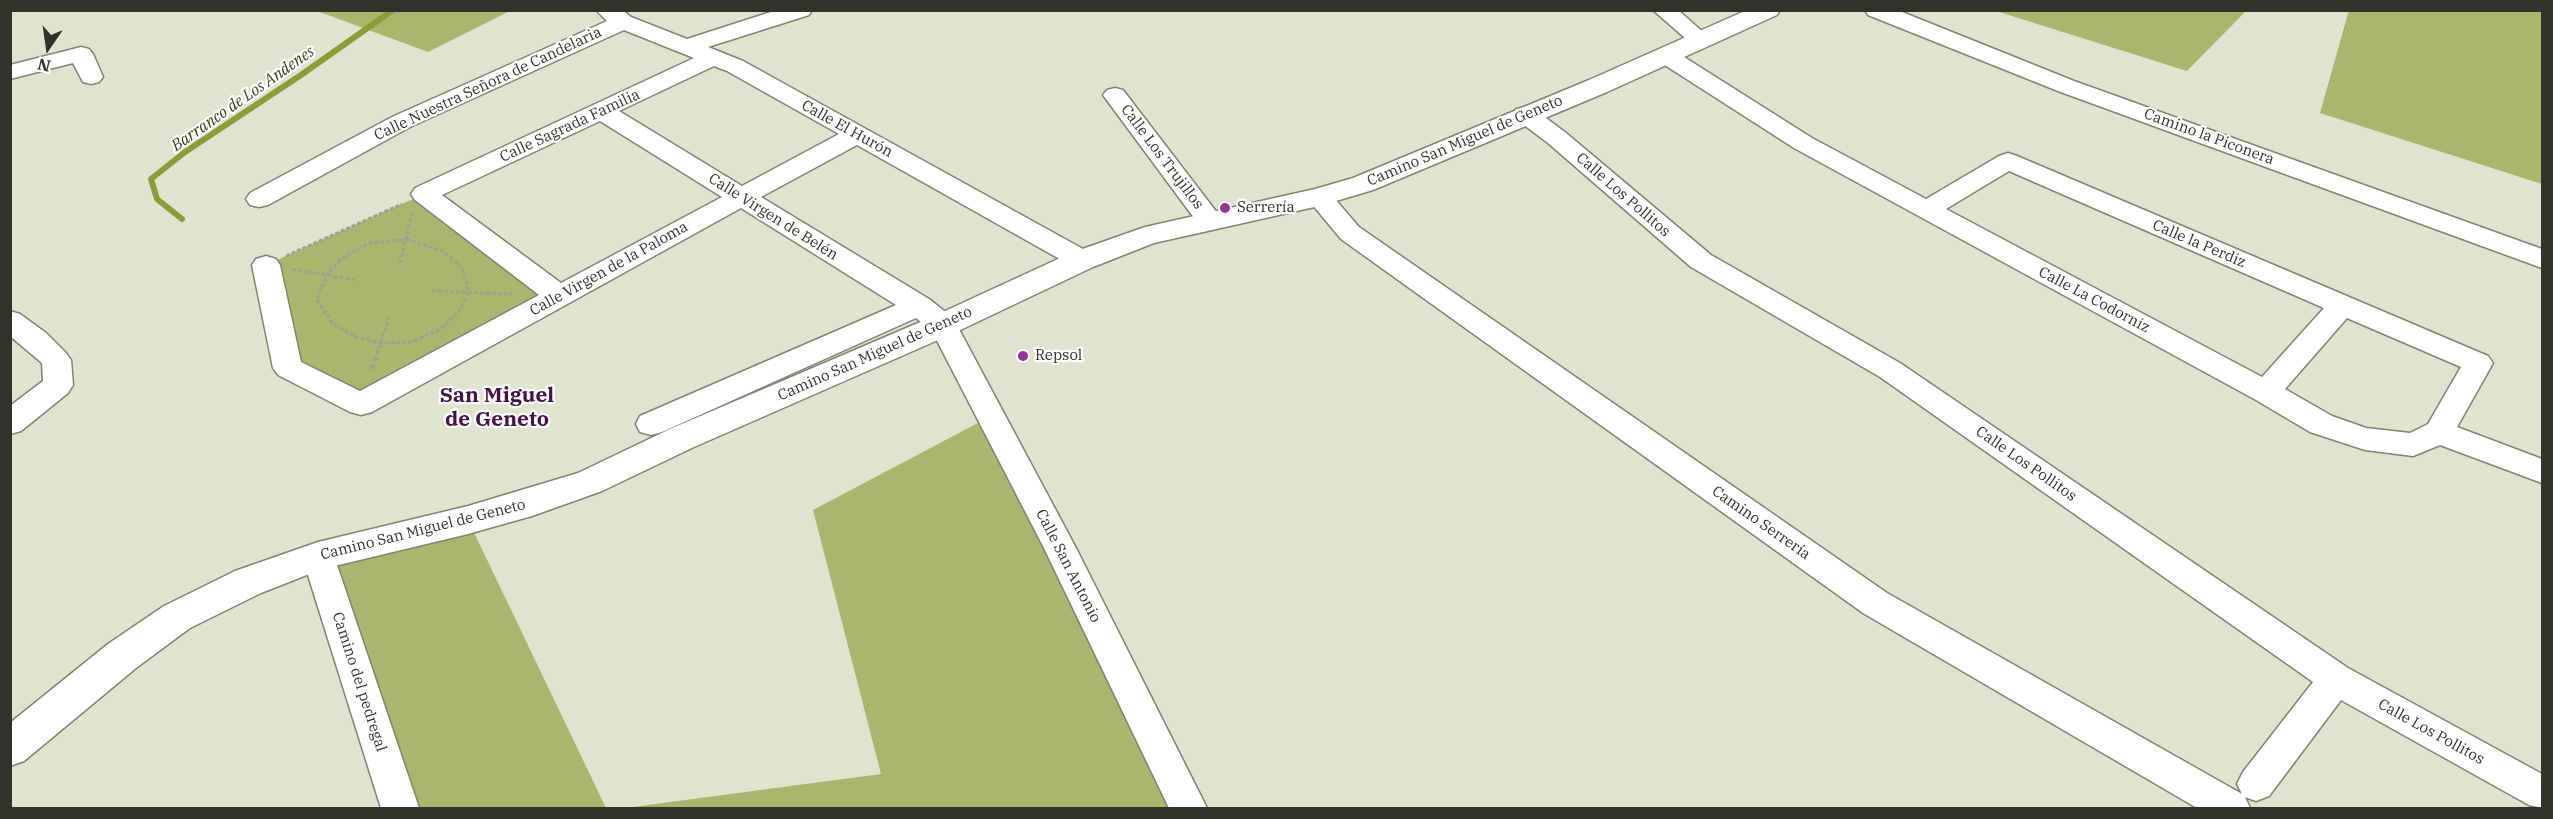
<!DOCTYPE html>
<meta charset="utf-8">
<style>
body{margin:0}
#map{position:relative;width:2553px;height:819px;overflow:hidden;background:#dfe4ce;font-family:"IBM Plex Serif",serif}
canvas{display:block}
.frame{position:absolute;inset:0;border:12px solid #31332b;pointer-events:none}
.north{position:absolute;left:18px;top:18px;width:60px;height:60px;-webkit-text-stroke:4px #fff;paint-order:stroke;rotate:193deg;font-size:16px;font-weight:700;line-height:24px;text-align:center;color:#31332b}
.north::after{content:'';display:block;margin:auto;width:21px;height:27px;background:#31332b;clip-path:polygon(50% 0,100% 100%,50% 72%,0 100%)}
</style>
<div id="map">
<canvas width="2553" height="819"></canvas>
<div class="frame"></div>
<div class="north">N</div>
</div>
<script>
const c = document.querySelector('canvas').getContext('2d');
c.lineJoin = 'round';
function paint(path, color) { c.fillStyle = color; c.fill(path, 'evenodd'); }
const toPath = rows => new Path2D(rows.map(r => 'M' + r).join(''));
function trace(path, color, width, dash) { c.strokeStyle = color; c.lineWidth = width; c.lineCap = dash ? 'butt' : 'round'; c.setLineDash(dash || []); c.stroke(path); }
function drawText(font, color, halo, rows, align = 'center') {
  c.font = font + ' "IBM Plex Serif",serif'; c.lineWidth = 4.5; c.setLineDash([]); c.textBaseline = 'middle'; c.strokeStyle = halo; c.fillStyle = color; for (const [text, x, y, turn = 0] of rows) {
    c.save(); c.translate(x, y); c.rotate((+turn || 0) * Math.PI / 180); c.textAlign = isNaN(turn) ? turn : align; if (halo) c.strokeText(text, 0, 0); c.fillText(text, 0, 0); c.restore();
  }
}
paint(toPath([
 [2349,10,2542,11,2542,184,2320,113],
 [317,11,510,11,428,52],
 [1996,11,2246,11,2187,71],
 [424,194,559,296,361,404,288,368,266,265],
 [991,416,1189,808,625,808,881,774,813,510],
 [468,520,606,808,392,808,305,561]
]), '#a9b76d');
trace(toPath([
 [182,219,157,199,151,179,185,152,301,75,393,10]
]), '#8d9d36', 6);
const minor = toPath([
 [596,10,622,10,631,17,687,39,777,10,812,10,809,15,708,47,743,61,1092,254,1096,260,1092,266,1082,269,1072,266,857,145,761,197,929,299,953,318,1076,548,1207,808,1169,808,1044,548,932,331,916,318,662,432,651,435,640,432,636,424,640,416,896,305,741,208,372,412,361,415,350,412,278,375,273,368,252,265,256,259,266,256,276,259,280,265,301,362,360,391,539,295,415,200,411,194,415,188,694,58,624,30,410,127,268,205,259,207,250,205,246,199,250,193,392,117,607,21,596,10],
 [714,66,727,71,839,134,742,186,619,111,714,66],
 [600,121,722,197,561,283,442,195,600,121],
 [1653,10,1678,10,1712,40,1709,45,1701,47,1693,45,1653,10],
 [1865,10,1897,10,2074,81,2542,249,2542,268,2058,91,1868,15,1865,10],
 [81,47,89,49,93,54,103,77,99,82,91,84,83,82,73,63,10,79,10,65,81,47],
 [1665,48,1673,50,1812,138,1926,199,1999,156,2008,153,2017,156,2488,356,2493,363,2457,427,2542,459,2542,483,2440,445,2413,456,2365,450,2310,432,2256,400,1794,148,1657,60,1653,55,1657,50,1665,48],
 [2009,171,2324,308,2262,377,1946,209,2009,171],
 [2347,318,2461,367,2428,424,2410,433,2366,428,2332,416,2285,389,2347,318],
 [1115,88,1123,90,1218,214,1222,220,1218,226,1209,228,1200,226,1103,95,1107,90,1115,88],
 [1525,107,1534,109,1566,133,1711,255,1900,363,2348,668,2542,774,2542,808,2529,805,2341,700,2269,796,2256,801,2245,797,2250,808,2197,808,1863,613,1341,239,1306,197,1310,191,1319,189,1328,191,1359,227,1887,593,2242,794,2237,784,2243,772,2313,682,1880,377,1691,267,1548,143,1516,119,1513,114,1516,109,1525,107],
 [10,311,20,314,46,333,66,353,71,360,73,385,68,393,21,431,10,434,10,406,43,381,42,363,10,336,10,311],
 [318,543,330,547,334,556,419,808,381,808,302,556,306,547,318,543]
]);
const major = toPath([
 [1747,10,1780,10,1777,15,1607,92,1373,190,1319,206,1154,243,1093,267,954,333,694,447,602,491,532,516,468,534,322,569,261,593,190,628,136,668,24,761,10,766,10,723,108,644,164,606,235,571,318,542,468,506,578,473,670,429,932,317,1071,253,1145,227,1315,189,1353,178,1589,80,1747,10]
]);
trace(minor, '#7f8470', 3);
trace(major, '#7f8470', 3);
trace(toPath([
 [406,239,442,251,462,267,469,292,459,311,441,329,411,342,381,343,356,337,333,324,317,300,327,274,341,259,367,244,406,239],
 [286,256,402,204],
 [400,263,412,212],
 [292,269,356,280],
 [432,291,512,294],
 [377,354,389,317]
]), '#9ea291', 3, [4, 2]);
trace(toPath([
 [372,369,377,353]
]), '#9ea291', 4.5, [5, 3]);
paint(minor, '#fff');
paint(major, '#fff');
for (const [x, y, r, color] of [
 [1225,208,6,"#983398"],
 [1023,356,6,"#983398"]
]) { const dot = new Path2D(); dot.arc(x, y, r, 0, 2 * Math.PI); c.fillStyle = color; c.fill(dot); trace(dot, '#fff', 2); }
drawText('15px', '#31332b', '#fff', [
 ["Calle Nuestra Señora de Candelaria",488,84,-25],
 ["Calle Sagrada Familia",570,126,-25],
 ["Calle El Hurón",847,129,29],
 ["Camino la Piconera",2209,137,20],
 ["Camino San Miguel de Geneto",1465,141,-23],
 ["Calle Los Trujillos",1162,157,53],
 ["Calle Los Pollitos",1623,195,41],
 ["Calle Virgen de Belén",773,217,32],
 ["Calle la Perdiz",2199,244,23],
 ["Calle Virgen de la Paloma",609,269,-29],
 ["Calle La Codorniz",2094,300,28],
 ["Camino San Miguel de Geneto",875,354,-24],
 ["Calle Los Pollitos",2026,464,35],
 ["Camino Serrería",1761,523,35],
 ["Camino San Miguel de Geneto",423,530,-14],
 ["Calle San Antonio",1068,566,63],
 ["Camino del pedregal",359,682,72],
 ["Calle Los Pollitos",2431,732,29]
]);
drawText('15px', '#31332b', '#fff', [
 ["Serrería",1237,208],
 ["Repsol",1035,356]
], 'left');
drawText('italic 16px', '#394016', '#fff', [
 ["Barranco de Los Andenes",243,99,-35]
]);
drawText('bold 21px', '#431344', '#fff', [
 ["San Miguel",497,396],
 ["de Geneto",497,420]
]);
</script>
